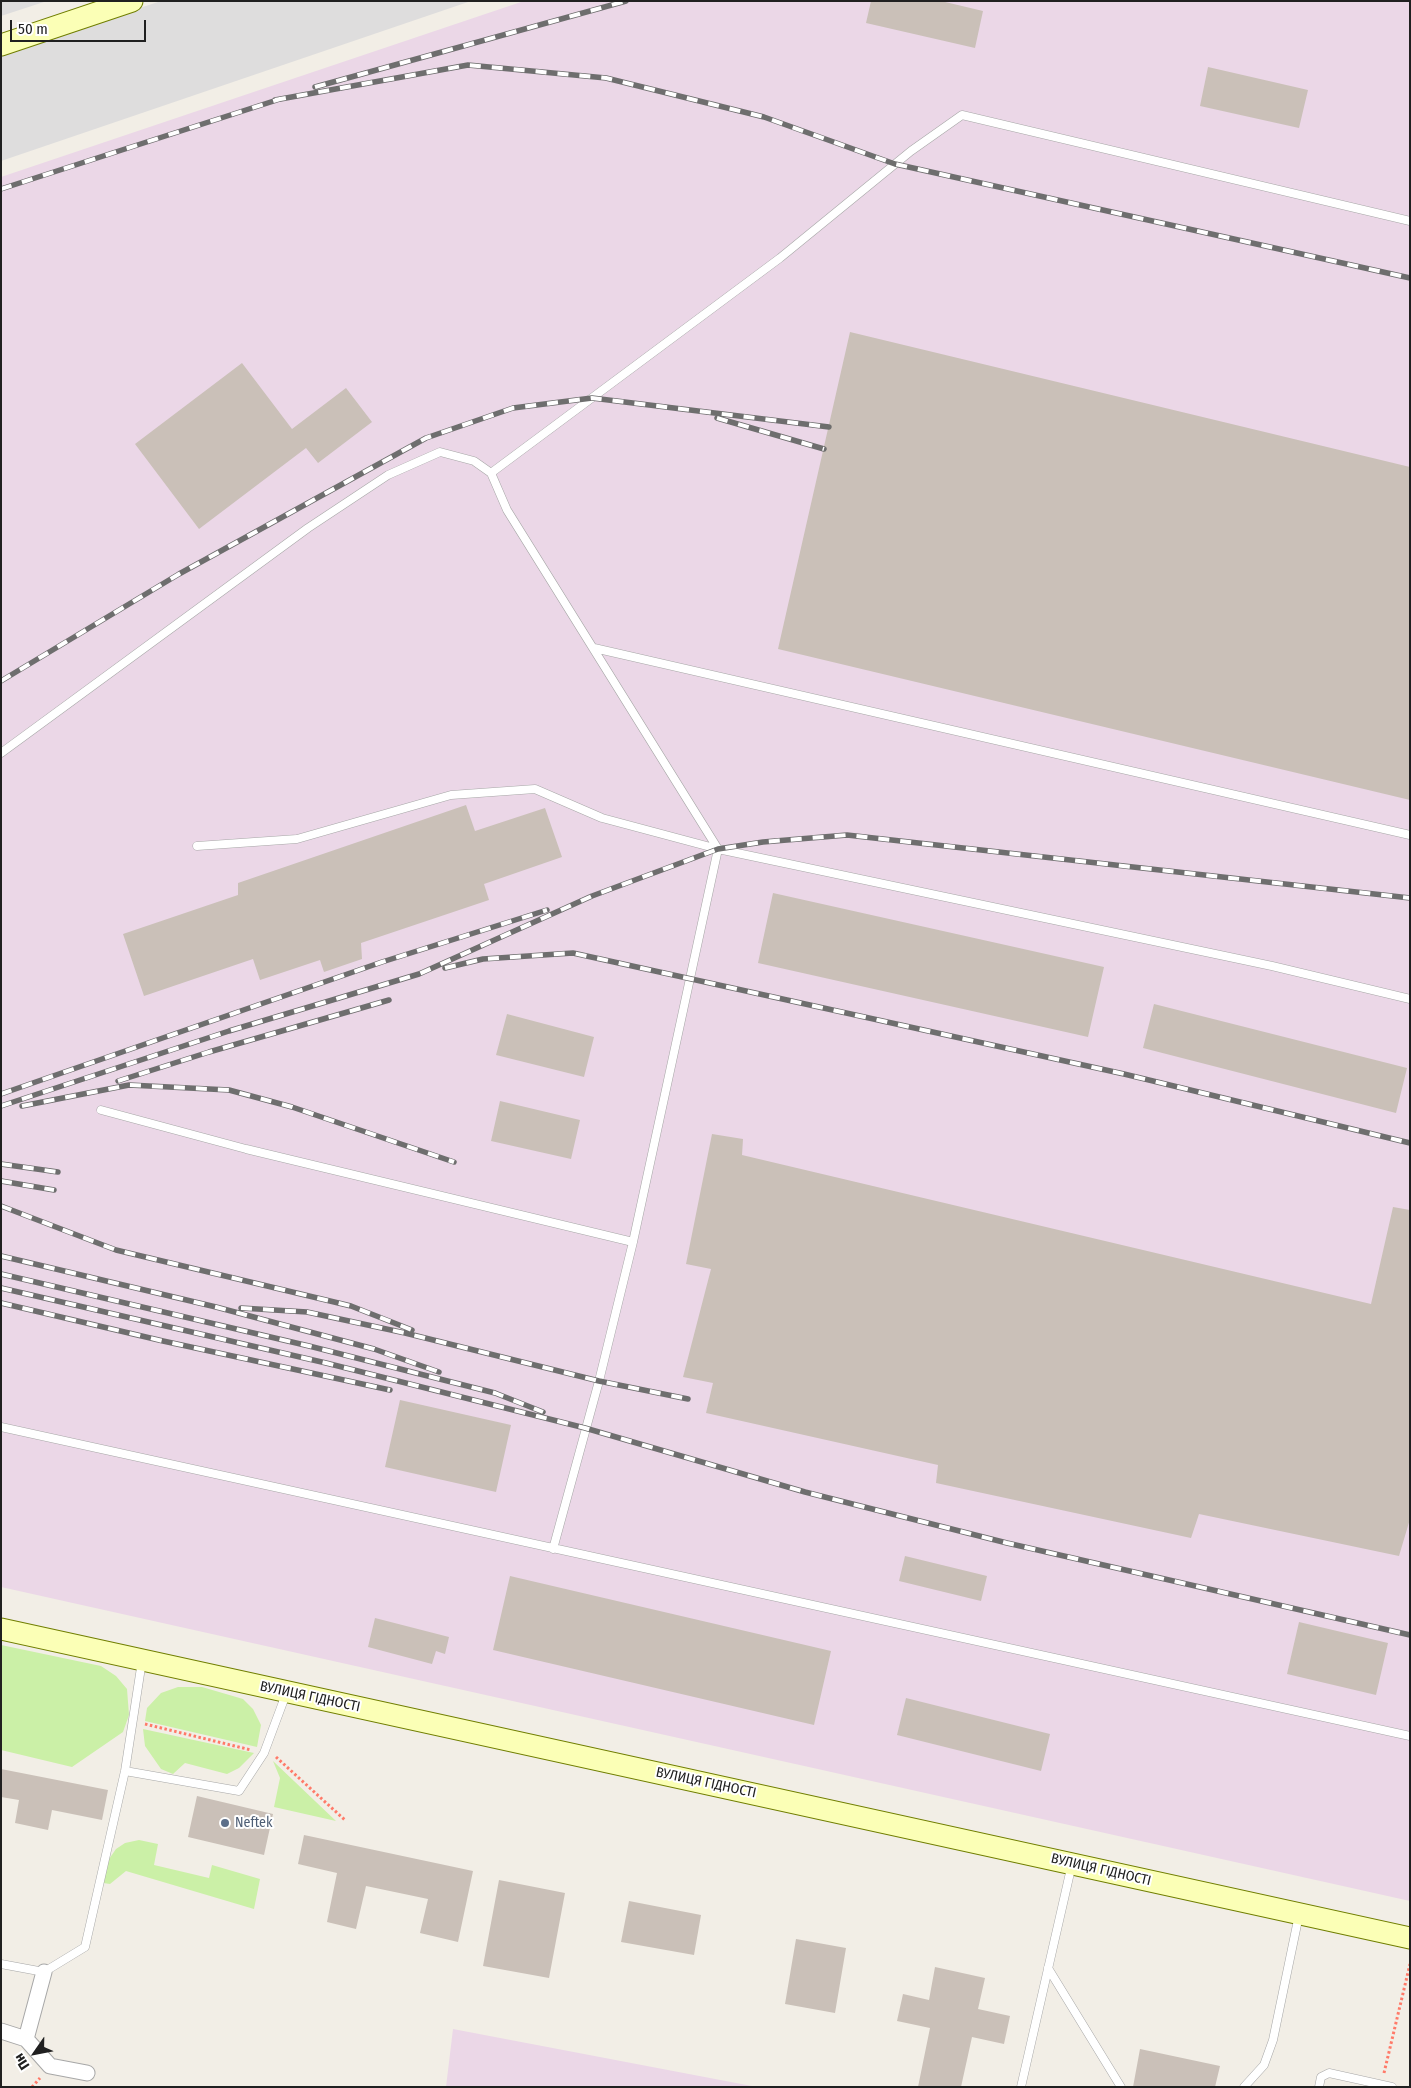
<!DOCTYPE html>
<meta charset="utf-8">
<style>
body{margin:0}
#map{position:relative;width:1411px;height:2088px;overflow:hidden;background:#f2eee6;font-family:"Fira Sans Condensed",sans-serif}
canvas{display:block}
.frame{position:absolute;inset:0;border:2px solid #202020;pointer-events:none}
.north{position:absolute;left:10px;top:2028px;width:50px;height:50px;-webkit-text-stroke:4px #fff;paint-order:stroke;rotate:237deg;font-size:14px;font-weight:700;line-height:20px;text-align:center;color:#202020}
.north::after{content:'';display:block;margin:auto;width:18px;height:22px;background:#202020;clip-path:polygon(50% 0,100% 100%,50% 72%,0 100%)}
.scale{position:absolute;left:10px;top:20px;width:136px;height:22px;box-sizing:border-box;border:2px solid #202020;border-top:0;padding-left:6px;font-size:15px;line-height:18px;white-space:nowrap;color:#202020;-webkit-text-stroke:4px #fff;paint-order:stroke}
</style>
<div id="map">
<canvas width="1411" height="2088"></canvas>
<div class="frame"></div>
<div class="north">Пн</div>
<div class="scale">50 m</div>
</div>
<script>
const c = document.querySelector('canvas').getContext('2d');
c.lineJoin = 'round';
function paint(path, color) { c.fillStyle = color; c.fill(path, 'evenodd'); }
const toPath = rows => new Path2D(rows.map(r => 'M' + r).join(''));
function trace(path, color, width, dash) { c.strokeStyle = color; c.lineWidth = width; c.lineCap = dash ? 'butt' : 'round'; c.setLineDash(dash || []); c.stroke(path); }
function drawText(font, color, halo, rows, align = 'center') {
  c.font = font + ' "Fira Sans Condensed",sans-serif'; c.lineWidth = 4; c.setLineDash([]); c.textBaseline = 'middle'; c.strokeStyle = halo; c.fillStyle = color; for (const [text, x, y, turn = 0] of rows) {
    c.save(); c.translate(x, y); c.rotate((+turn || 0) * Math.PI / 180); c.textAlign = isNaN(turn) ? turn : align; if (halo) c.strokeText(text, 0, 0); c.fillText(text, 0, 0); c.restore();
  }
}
paint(toPath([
 [1,1,47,1,1,16],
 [161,1,471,1,1,161,1,54]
]), '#dedddd');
paint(toPath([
 [524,1,1410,1,1410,1901,1,1587,1,177],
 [453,2029,757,2087,446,2087]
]), '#ebd7e7');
paint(toPath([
 [1,1645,101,1666,116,1676,127,1689,129,1715,123,1732,72,1767,1,1750],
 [178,1687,202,1687,243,1699,253,1709,261,1725,257,1747,145,1721,147,1708,161,1693],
 [143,1729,254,1753,239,1768,227,1774,185,1763,173,1774,161,1769,145,1746],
 [273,1761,336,1821,274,1807,280,1778],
 [139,1840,158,1844,154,1865,209,1878,212,1865,260,1879,254,1909,126,1871,110,1884,103,1883,107,1862,116,1849,125,1843]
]), '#cbf0a7');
paint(toPath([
 [871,1,941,1,983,11,975,48,866,23],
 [1208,67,1308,90,1299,128,1200,106],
 [850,332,1410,467,1410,800,778,649],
 [242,363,292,429,346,388,372,422,318,463,306,448,199,529,135,444],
 [466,805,475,831,545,808,562,857,484,884,489,900,361,943,362,959,324,972,320,960,260,980,253,959,144,996,123,934,238,895,238,883],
 [773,893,1104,967,1088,1037,758,963],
 [1154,1004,1407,1068,1396,1113,1143,1048],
 [507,1014,594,1037,584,1077,496,1055],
 [500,1101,580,1120,571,1159,491,1141],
 [712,1134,743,1139,742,1155,1371,1304,1393,1207,1410,1210,1410,1519,1399,1556,1199,1514,1191,1538,936,1483,938,1465,706,1413,713,1383,683,1377,711,1269,686,1264],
 [400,1400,511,1425,496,1492,385,1467],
 [905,1556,987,1576,981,1601,899,1581],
 [510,1576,831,1651,814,1725,493,1650],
 [375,1618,449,1637,445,1654,436,1651,432,1664,368,1647],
 [1299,1622,1388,1643,1376,1695,1287,1674],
 [906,1698,1050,1734,1041,1771,897,1735],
 [1,1769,108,1790,102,1820,52,1810,48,1830,15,1823,19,1800,1,1797],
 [197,1796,273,1814,264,1855,188,1837],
 [304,1835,473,1871,458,1942,420,1933,428,1899,366,1886,356,1929,327,1922,337,1873,298,1864],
 [499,1880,565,1893,549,1978,483,1966],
 [629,1901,701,1915,694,1955,621,1942],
 [796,1939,846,1948,835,2013,785,2004],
 [935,1967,985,1978,978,2009,1010,2016,1004,2044,972,2037,961,2087,918,2087,930,2028,897,2021,903,1994,929,2000],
 [1140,2049,1220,2066,1215,2087,1133,2087]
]), '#cac0b8');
const lane = toPath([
 [491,473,780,258,911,151,962,115,1410,221],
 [594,648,1410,835],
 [1,753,308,528,388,475,440,452,474,461,491,473,507,510,718,849,633,1242,599,1381,553,1549],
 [197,846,297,839,451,795,535,789,602,818,718,849,1272,966,1410,999],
 [101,1110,246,1149,633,1242],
 [1,1427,1410,1736],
 [125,1771,239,1791,264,1753,286,1694],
 [1,1964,44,1972,85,1947,125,1771,142,1661],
 [1048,1968,1121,2087],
 [1021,2087,1072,1864],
 [1244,2087,1264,2065,1273,2040,1299,1915],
 [1319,2087,1321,2077,1329,2073,1392,2087]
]);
const street = toPath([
 [44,1972,26,2039,50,2066,87,2073],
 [1,2031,26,2039]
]);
const secondary = toPath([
 [1,45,132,1],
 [1,1629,1410,1938]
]);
trace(lane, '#a7a7a7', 9);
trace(street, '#a7a7a7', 17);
trace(secondary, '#707e00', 23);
trace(toPath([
 [145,1724,251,1750],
 [276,1757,346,1821],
 [1384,2073,1410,1964],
 [32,2087,40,2078]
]), '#ff7a69', 3, [2.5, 2.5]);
trace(lane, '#fff', 8);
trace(street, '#fff', 15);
trace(secondary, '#fbffb6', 21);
const rail = toPath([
 [315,87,626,1],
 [275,100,468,65,606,78,764,117,895,164,1410,278],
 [1,189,280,99],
 [717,418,824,449],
 [1,681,179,574,426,438,513,408,592,398,829,427],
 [445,968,483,959,573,953,1124,1074,1410,1143],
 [118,1081,209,1052,389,1000],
 [1,1094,382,962,547,910],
 [1,1106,229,1031,419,974,592,896,718,849,763,842,847,835,1410,898],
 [22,1106,129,1085,229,1090,292,1107,454,1162],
 [1,1164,58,1172],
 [1,1181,54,1190],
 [1,1206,116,1250,351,1306,412,1330],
 [1,1256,216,1307,374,1349,439,1372],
 [1,1274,309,1346,495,1393,543,1412],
 [1,1288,326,1363,585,1428,805,1492,1007,1543,1410,1635],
 [1,1303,163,1341,390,1390],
 [241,1308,307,1312,405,1333,599,1381,688,1399]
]);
trace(rail, '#6e6e6e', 5.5);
trace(rail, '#fff', 4, [11]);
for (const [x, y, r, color] of [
 [225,1823,5,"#5c6f8a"]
]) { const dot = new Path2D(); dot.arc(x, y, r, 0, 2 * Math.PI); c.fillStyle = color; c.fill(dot); trace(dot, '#fff', 2); }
drawText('14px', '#202020', '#fff', [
 ["ВУЛИЦЯ ГІДНОСТІ",310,1697,12],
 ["ВУЛИЦЯ ГІДНОСТІ",706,1783,12],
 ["ВУЛИЦЯ ГІДНОСТІ",1101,1870,13]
]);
drawText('14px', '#4e5e75', '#fff', [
 ["Neftek",235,1823]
], 'left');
</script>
